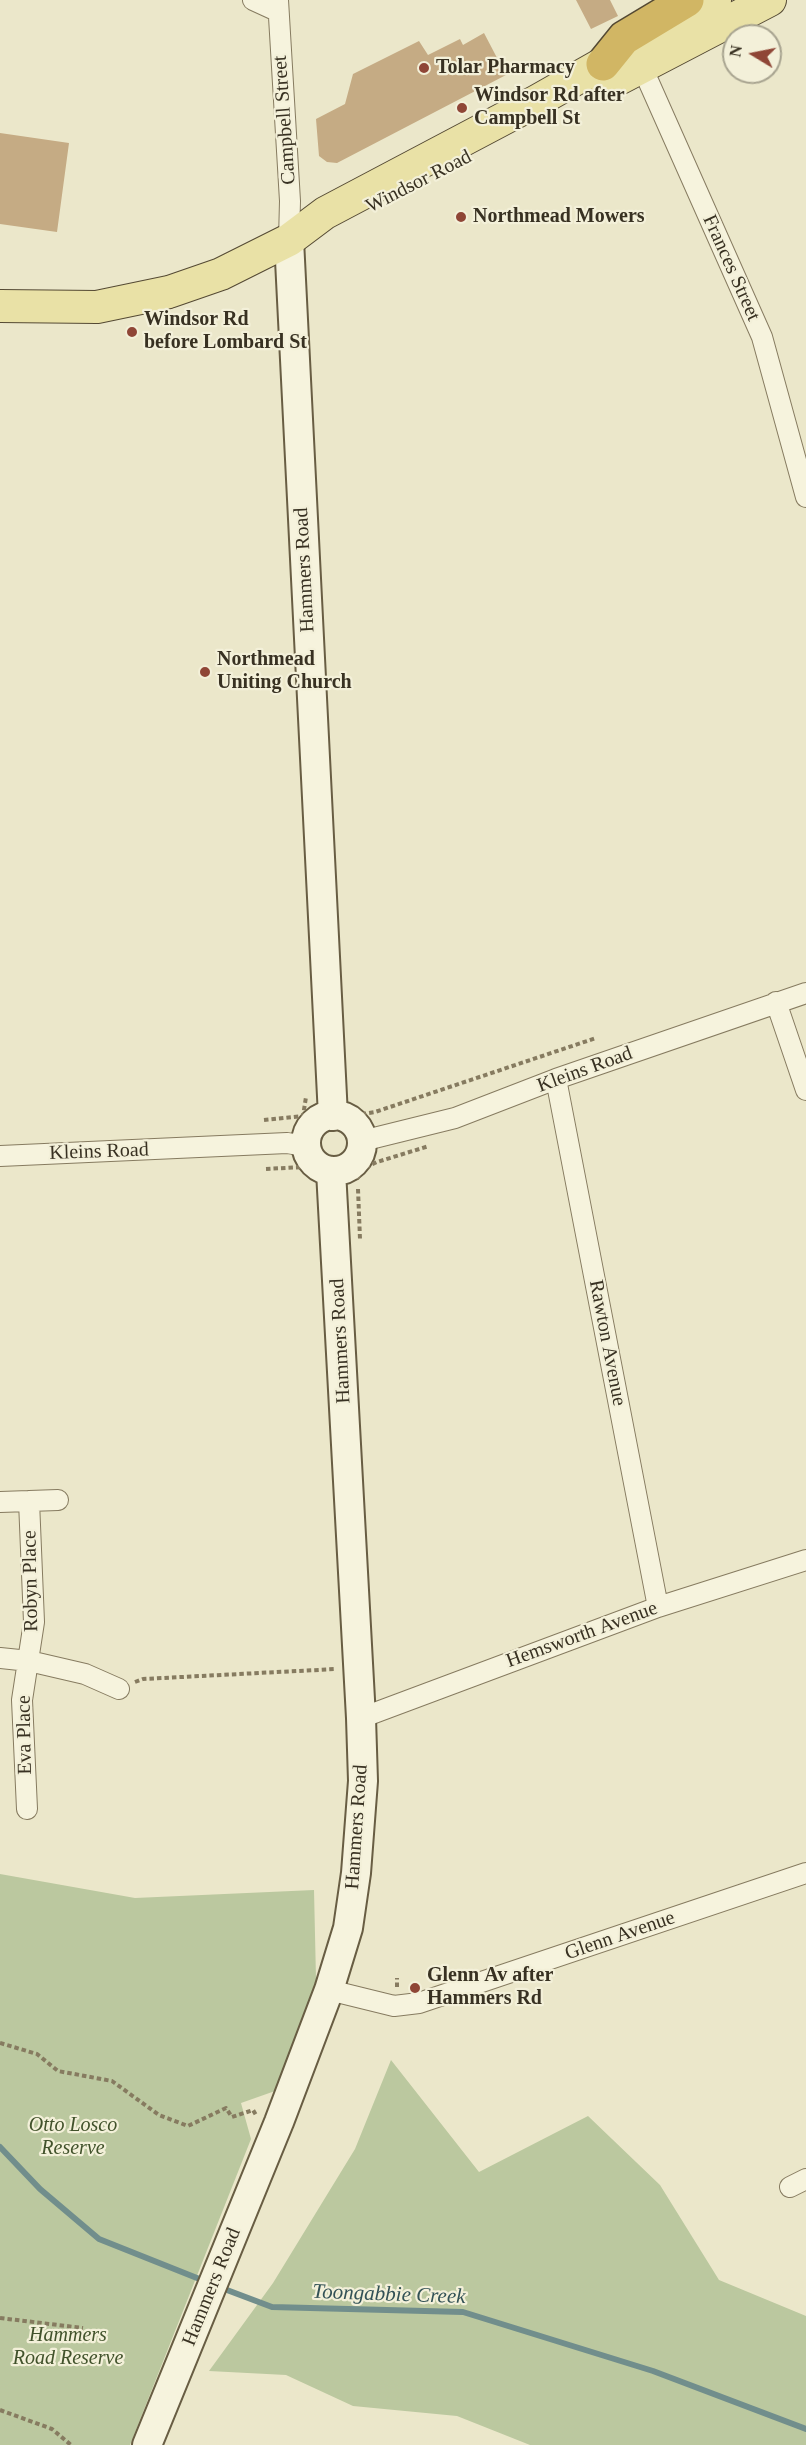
<!DOCTYPE html>
<style>
body{margin:0}
#map{position:relative;width:806px;height:2445px;overflow:hidden;background:#ebe7ca;font-family:Georgia,serif}
canvas{display:block}
.north{position:absolute;left:722px;top:24px;width:60px;height:60px;box-sizing:border-box;background:#f3f0d9;border:2px solid #a8a490;border-radius:50%;rotate:280deg;font-size:16px;font-weight:700;line-height:24px;text-align:center;color:#383122}
.north::after{content:'';display:block;margin:auto;width:21px;height:27px;background:#8f4636;clip-path:polygon(50% 0,100% 100%,50% 72%,0 100%)}
</style>
<div id="map">
<canvas width="806" height="2445"></canvas>
<div class="north">N</div>
</div>
<script>
const c = document.querySelector('canvas').getContext('2d');
c.lineJoin = 'round';
function paint(path, color) { c.fillStyle = color; c.fill(path, 'evenodd'); }
const toPath = rows => new Path2D(rows.map(r => 'M' + r).join(''));
function trace(path, color, width, dash) { c.strokeStyle = color; c.lineWidth = width; c.lineCap = dash ? 'butt' : 'round'; c.setLineDash(dash || []); c.stroke(path); }
function drawText(font, color, halo, rows, align = 'center') {
  c.font = font + ' Georgia,serif'; c.lineWidth = 4.5; c.setLineDash([]); c.textBaseline = 'middle'; c.strokeStyle = halo; c.fillStyle = color; for (const [text, x, y, turn = 0] of rows) {
    c.save(); c.translate(x, y); c.rotate((+turn || 0) * Math.PI / 180); c.textAlign = isNaN(turn) ? turn : align; if (halo) c.strokeText(text, 0, 0); c.fillText(text, 0, 0); c.restore();
  }
}
paint(toPath([
 [0,1874,135,1898,314,1890,316,1979,295,2054,275,2091,241,2103,251,2139,130,2445,0,2445],
 [391,2060,479,2172,588,2116,660,2185,719,2280,806,2316,806,2445,530,2445,457,2416,353,2406,286,2375,209,2371,273,2283,355,2149]
]), '#bbc89f');
trace(toPath([
 [0,2147,40,2189,99,2239,207,2282],
 [219,2287,272,2307,463,2312,653,2371,806,2429]
]), '#718e8c', 6);
paint(toPath([
 [576,0,610,0,618,16,591,29],
 [484,33,506,75,337,163,327,162,319,156,316,119,345,104,353,74,419,41,428,55,460,39,463,45],
 [0,133,69,143,57,232,0,224]
]), '#c5ab84');
const street = toPath([
 [253,0,277,11],
 [278,0,290,201,289,240],
 [638,58,762,337,806,497],
 [776,1002,806,1090],
 [556,1079,658,1607],
 [362,1141,455,1118,556,1079,806,993],
 [0,1156,287,1143,306,1146],
 [0,1502,58,1500],
 [0,1658,29,1661,85,1674,119,1689],
 [361,1718,658,1607,806,1560],
 [27,1809,22,1700,34,1622,29,1501],
 [329,1990,394,2006,419,2003,806,1873],
 [790,2187,806,2179]
]);
const secondary = toPath([
 [289,240,333,1116],
 '306 1143a28 28 0 1 1 56 0a28 28 0 1 1-56 0Z',
 [147,2445,279,2122,329,1990,348,1928,356,1873,363,1781,361,1718,331,1171]
]);
const primary = toPath([
 [607,85,770,0],
 [0,306,97,307,169,292,221,274,289,240,325,213,537,101,715,0]
]);
const highway = toPath([
 [603,64,624,38,687,0]
]);
trace(street, '#867b60', 22);
trace(secondary, '#685d43', 32);
trace(primary, '#544933', 34);
trace(highway, '#544933', 36);
trace(toPath([
 [356,1109,362,1114,375,1112,596,1038],
 [264,1120,303,1116,306,1097],
 [266,1169,303,1167,308,1173],
 [357,1179,362,1169,377,1162,429,1146],
 [358,1189,360,1239],
 [135,1682,143,1679,336,1669],
 [397,1987,397,1978],
 [0,2043,37,2054,58,2071,112,2081,159,2115,188,2126,226,2108,232,2117,253,2110,256,2115],
 [0,2318,83,2328],
 [0,2410,52,2429,71,2445]
]), '#867b60', 4, [4.5, 3]);
trace(street, '#f6f3dd', 20);
trace(secondary, '#f6f3dd', 28);
trace(primary, '#e9e1a6', 32);
trace(highway, '#d1b664', 33);
for (const [x, y, r, color] of [
 [424,68,6,"#8f4636"],
 [462,108,6,"#8f4636"],
 [461,217,6,"#8f4636"],
 [132,332,6,"#8f4636"],
 [205,672,6,"#8f4636"],
 [415,1988,6,"#8f4636"]
]) { const dot = new Path2D(); dot.arc(x, y, r, 0, 2 * Math.PI); c.fillStyle = color; c.fill(dot); trace(dot, '#f3f0d9', 2); }
drawText('bold 20px', '#383122', '#f3f0d9', [
 ["Tolar Pharmacy",436,68],
 ["Windsor Rd after",474,96],
 ["Campbell St",474,119],
 ["Northmead Mowers",473,217],
 ["Windsor Rd",144,320],
 ["before Lombard St",144,343],
 ["Northmead",217,660],
 ["Uniting Church",217,683],
 ["Glenn Av after",427,1976],
 ["Hammers Rd",427,1999]
], 'left');
drawText('20px', '#383122', '#f3f0d9', [
 ["Campbell Street",285,120,-94],
 ["Windsor Road",419,182,-27],
 ["Frances Street",731,268,66],
 ["Hammers Road",305,570,-93],
 ["Kleins Road",585,1070,-20],
 ["Kleins Road",99,1152,-2],
 ["Hammers Road",341,1341,-93],
 ["Rawton Avenue",607,1343,79],
 ["Robyn Place",31,1581,-91],
 ["Hemsworth Avenue",582,1635,-20],
 ["Eva Place",25,1735,-91],
 ["Hammers Road",357,1827,-86],
 ["Glenn Avenue",620,1936,-19],
 ["Hammers Road",212,2287,-68]
]);
drawText('italic 20px', '#41522b', '#f3f0d9', [
 ["Otto Losco",73,2126],
 ["Reserve",73,2149],
 ["Hammers",68,2336],
 ["Road Reserve",68,2359]
]);
drawText('italic 21px', '#335256', '#f3f0d9', [
 ["Toongabbie Creek",389,2295,2]
]);
</script>
